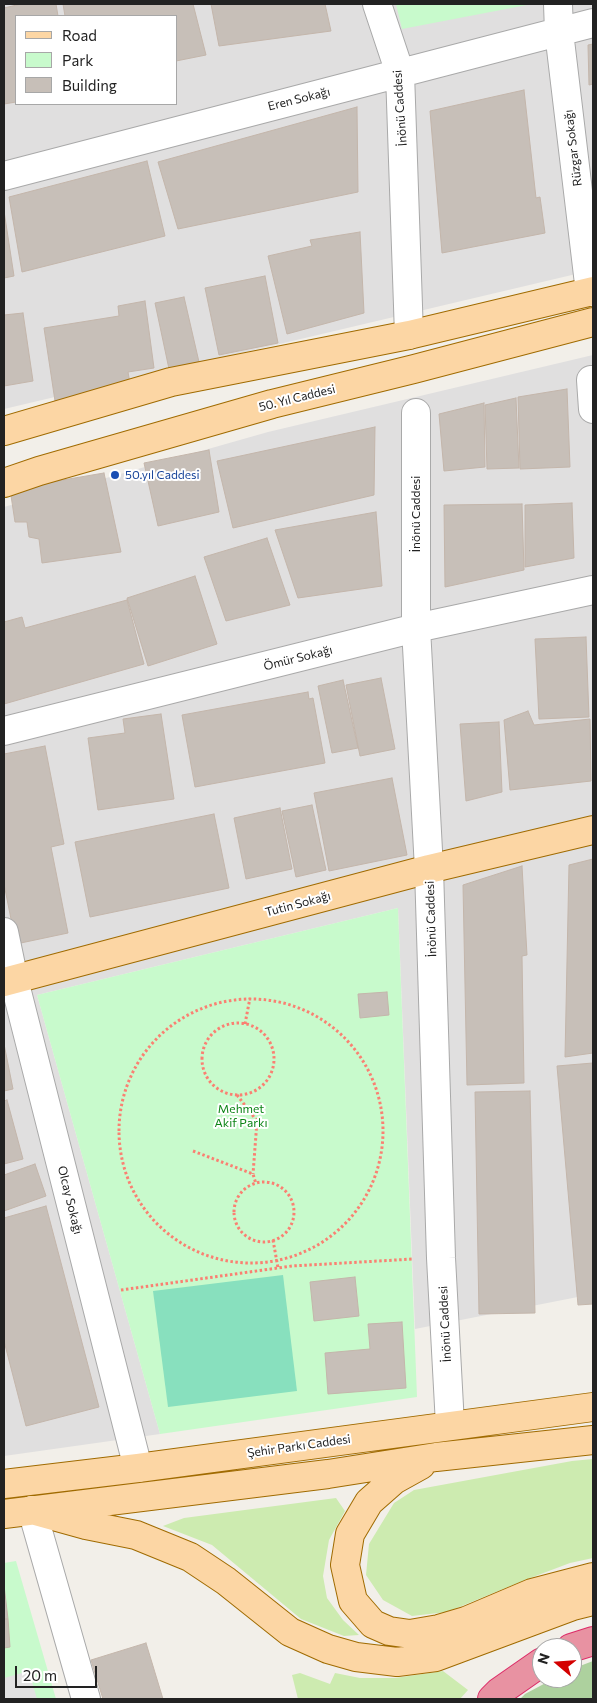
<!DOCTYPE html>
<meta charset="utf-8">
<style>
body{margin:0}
#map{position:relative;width:597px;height:1703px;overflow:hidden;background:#f2efe9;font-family:Commissioner,sans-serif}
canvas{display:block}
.frame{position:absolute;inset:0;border:5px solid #222;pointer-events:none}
.legend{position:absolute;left:15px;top:15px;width:162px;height:90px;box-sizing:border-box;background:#fff;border:1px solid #a7a7a7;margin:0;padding:6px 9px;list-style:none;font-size:15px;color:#222}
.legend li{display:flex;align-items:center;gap:10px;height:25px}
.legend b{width:25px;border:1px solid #a7a7a7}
.north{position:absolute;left:532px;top:1638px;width:50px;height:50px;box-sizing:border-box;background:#fff;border:1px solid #a7a7a7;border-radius:50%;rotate:288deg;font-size:14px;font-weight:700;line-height:20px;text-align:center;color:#222}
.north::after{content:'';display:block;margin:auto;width:18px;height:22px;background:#d40000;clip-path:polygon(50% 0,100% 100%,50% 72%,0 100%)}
.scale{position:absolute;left:15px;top:1666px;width:82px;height:22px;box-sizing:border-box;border:2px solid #222;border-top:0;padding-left:6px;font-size:15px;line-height:18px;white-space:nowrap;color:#222;-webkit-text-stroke:4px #fff;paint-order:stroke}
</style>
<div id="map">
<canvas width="597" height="1703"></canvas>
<div class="frame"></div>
<ul class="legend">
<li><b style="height:6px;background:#fcd6a4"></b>Road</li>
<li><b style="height:14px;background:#c8facc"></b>Park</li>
<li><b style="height:14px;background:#c7bfb8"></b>Building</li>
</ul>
<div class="north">N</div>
<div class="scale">20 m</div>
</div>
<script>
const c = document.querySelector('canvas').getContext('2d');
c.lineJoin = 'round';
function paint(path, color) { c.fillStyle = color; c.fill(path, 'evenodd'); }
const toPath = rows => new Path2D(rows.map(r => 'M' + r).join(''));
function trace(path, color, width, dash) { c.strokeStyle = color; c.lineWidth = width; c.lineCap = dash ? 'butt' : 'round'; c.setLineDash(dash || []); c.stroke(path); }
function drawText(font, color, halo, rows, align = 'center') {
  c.font = font + ' Commissioner,sans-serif'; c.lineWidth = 4; c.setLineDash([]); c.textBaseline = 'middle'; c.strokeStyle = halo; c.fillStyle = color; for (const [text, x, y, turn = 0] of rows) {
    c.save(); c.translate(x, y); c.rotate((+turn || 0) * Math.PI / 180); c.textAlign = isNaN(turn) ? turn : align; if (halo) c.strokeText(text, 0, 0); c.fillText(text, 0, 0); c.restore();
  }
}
paint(toPath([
 [4,4,593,4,593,270,4,409],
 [16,16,176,16,176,104,16,104],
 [593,355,593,1294,415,1329,398,908,37,995,160,1434,4,1456,4,507,268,432]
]), '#e0dfdf');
paint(toPath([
 [593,1459,593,1558,570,1563,525,1580,447,1612,412,1616,383,1600,366,1575,369,1544,394,1503,414,1490,572,1461],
 [336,1498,345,1511,329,1540,323,1576,327,1598,343,1620,359,1635,344,1636,301,1619,212,1545,163,1526,184,1518],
 [443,1671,468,1690,460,1699,298,1699,292,1675,300,1673,330,1684,335,1673,360,1678,395,1678]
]), '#cdebb0');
paint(toPath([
 [593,1661,593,1699,520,1699,525,1694,555,1678,572,1678,572,1669]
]), '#add19e');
paint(toPath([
 [396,4,532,4,402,29],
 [398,908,417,1397,160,1434,37,995],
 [16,1561,56,1699,4,1699,4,1563]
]), '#c8facc');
paint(toPath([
 [283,1275,297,1391,168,1407,153,1291]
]), '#88e0be');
paint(toPath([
 [29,1671,37,1699,4,1699,4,1678]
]), '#e2e2e2');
const building = toPath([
 [21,4,56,4,58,16,16,16,16,102,4,104,4,8,21,4],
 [63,4,193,4,206,55,176,61,176,16,65,16,63,4],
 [211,4,325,4,331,31,219,46,211,4],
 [593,44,593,84,589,85,588,45,593,44],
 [524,90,536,198,540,197,545,233,442,253,430,111,524,90],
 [357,107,358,192,178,229,158,162,357,107],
 [147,161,165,236,22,272,9,197,147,161],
 [4,211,14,276,4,278,4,211],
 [360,232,364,313,287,334,268,256,312,246,310,240,360,232],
 [265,276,278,343,219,355,205,288,265,276],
 [184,297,199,362,169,369,155,303,184,297],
 [145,301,154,368,128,372,131,389,55,401,44,328,119,316,118,306,145,301],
 [23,313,33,381,4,386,4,315,23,313],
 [567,389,570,467,520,469,518,397,567,389],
 [516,398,519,468,487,469,485,405,516,398],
 [484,403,485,467,444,471,439,414,484,403],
 [375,427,374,495,233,528,217,461,375,427],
 [209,450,219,512,158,526,144,463,209,450],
 [104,473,121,552,42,563,39,539,29,537,27,522,15,522,10,489,104,473],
 [572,503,574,558,525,567,525,505,572,503],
 [522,504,524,570,445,587,444,505,522,504],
 [376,512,382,586,298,598,275,530,376,512],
 [267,538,290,605,226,621,204,557,267,538],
 [195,576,217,644,148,666,127,598,195,576],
 [127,600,144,664,4,704,4,622,22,617,25,628,127,600],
 [586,637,589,717,539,719,535,639,586,637],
 [381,678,395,749,360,756,346,685,381,678],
 [343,680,358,748,332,753,318,686,343,680],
 [308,692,309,699,313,698,325,763,195,787,182,715,308,692],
 [528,711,534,725,590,719,591,781,510,790,504,720,528,711],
 [161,714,174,799,98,810,88,738,125,733,123,719,161,714],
 [499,722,502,792,466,801,460,724,499,722],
 [45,746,64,844,51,847,68,933,16,944,4,884,4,754,45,746],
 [392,778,407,855,329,871,314,793,392,778],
 [312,805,326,870,296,877,282,811,312,805],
 [280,808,292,869,246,879,234,818,280,808],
 [214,814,229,888,90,917,75,842,214,814],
 [593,859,593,1053,565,1057,569,865,593,859],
 [522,866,527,955,522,956,524,1083,467,1085,463,885,522,866],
 [387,992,389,1015,360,1018,358,994,387,992],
 [4,1044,13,1089,4,1091,4,1044],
 [593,1063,593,1304,578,1305,557,1066,593,1063],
 [530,1091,535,1313,479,1314,475,1092,530,1091],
 [7,1100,23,1159,4,1164,4,1101,7,1100],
 [35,1164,46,1196,4,1211,4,1175,35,1164],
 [46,1206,99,1407,26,1426,4,1341,4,1218,46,1206],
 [355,1277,359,1316,314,1321,310,1282,355,1277],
 [402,1322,406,1388,328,1394,325,1353,370,1349,368,1324,402,1322],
 [4,1585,8,1619,4,1619,4,1585],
 [4,1619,8,1619,10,1647,4,1648,4,1619],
 [146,1643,163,1699,103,1699,91,1660,146,1643]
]);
paint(building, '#c7bfb8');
trace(building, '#c4b6ab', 1);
const minor = toPath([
 [377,4,400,73,409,335],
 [558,4,559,32,590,292],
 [4,176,593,23],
 [591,380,593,409],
 [416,413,416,628,429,869,441,1258,450,1425],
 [4,731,416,628,593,590],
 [4,932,14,980,138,1468],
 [32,1510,86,1699]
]);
const major = toPath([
 [4,431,171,382,409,335,593,291],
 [4,483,39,471,272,404,414,369,593,322],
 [4,982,429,869,593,830],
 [421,1465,394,1480,369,1502,350,1534,345,1565,353,1601,373,1624,389,1631,410,1634,439,1629,466,1621,532,1593,593,1577],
 [4,1484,138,1468,593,1407],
 [32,1510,86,1525,136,1535,190,1557,226,1581,290,1632,328,1649,356,1657,397,1662,436,1657,573,1606,593,1601],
 [4,1514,328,1474,436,1457,593,1440]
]);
const highway = toPath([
 [571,1648,593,1641],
 [492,1699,499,1692,542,1662]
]);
trace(minor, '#a9a9a9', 30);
trace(major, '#a06b00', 30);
trace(highway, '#dc2a67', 30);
trace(toPath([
 '119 1131a132 132 0 1 1 264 0a132 132 0 1 1-264 0Z',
 '202 1059a36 36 0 1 1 72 0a36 36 0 1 1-72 0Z',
 [245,1024,250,998],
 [237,1095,257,1121,253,1174],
 [193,1151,253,1174,256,1184],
 '234 1212a30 30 0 1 1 60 0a30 30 0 1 1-60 0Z',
 [273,1240,278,1268],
 [121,1290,292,1266,413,1259]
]), '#fa8072', 3, [2.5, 2.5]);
trace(minor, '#fff', 28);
trace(major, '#fcd6a4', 28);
trace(highway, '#e892a2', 28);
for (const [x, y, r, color] of [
 [115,475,5,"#1a4fb4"]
]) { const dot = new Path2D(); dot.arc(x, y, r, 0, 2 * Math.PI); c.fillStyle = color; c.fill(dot); trace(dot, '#fff', 2); }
drawText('12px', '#222', '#fff', [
 ["Eren Sokağı",299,99,-14],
 ["İnönü Caddesi",400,108,-94],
 ["Rüzgar Sokağı",573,148,-97],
 ["50. Yıl Caddesi",297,398,-14],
 ["İnönü Caddesi",416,514,-90],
 ["Ömür Sokağı",298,658,-14],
 ["Tutin Sokağı",298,904,-15],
 ["İnönü Caddesi",431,919,-92],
 ["Olcay Sokağı",70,1200,76],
 ["İnönü Caddesi",445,1324,-93],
 ["Şehir Parkı Caddesi",299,1446,-8]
]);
drawText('12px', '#164399', '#fff', [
 ["50.yıl Caddesi",125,475]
], 'left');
drawText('12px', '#0c8416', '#fff', [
 ["Mehmet",241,1109],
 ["Akif Parkı",241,1123]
]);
</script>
